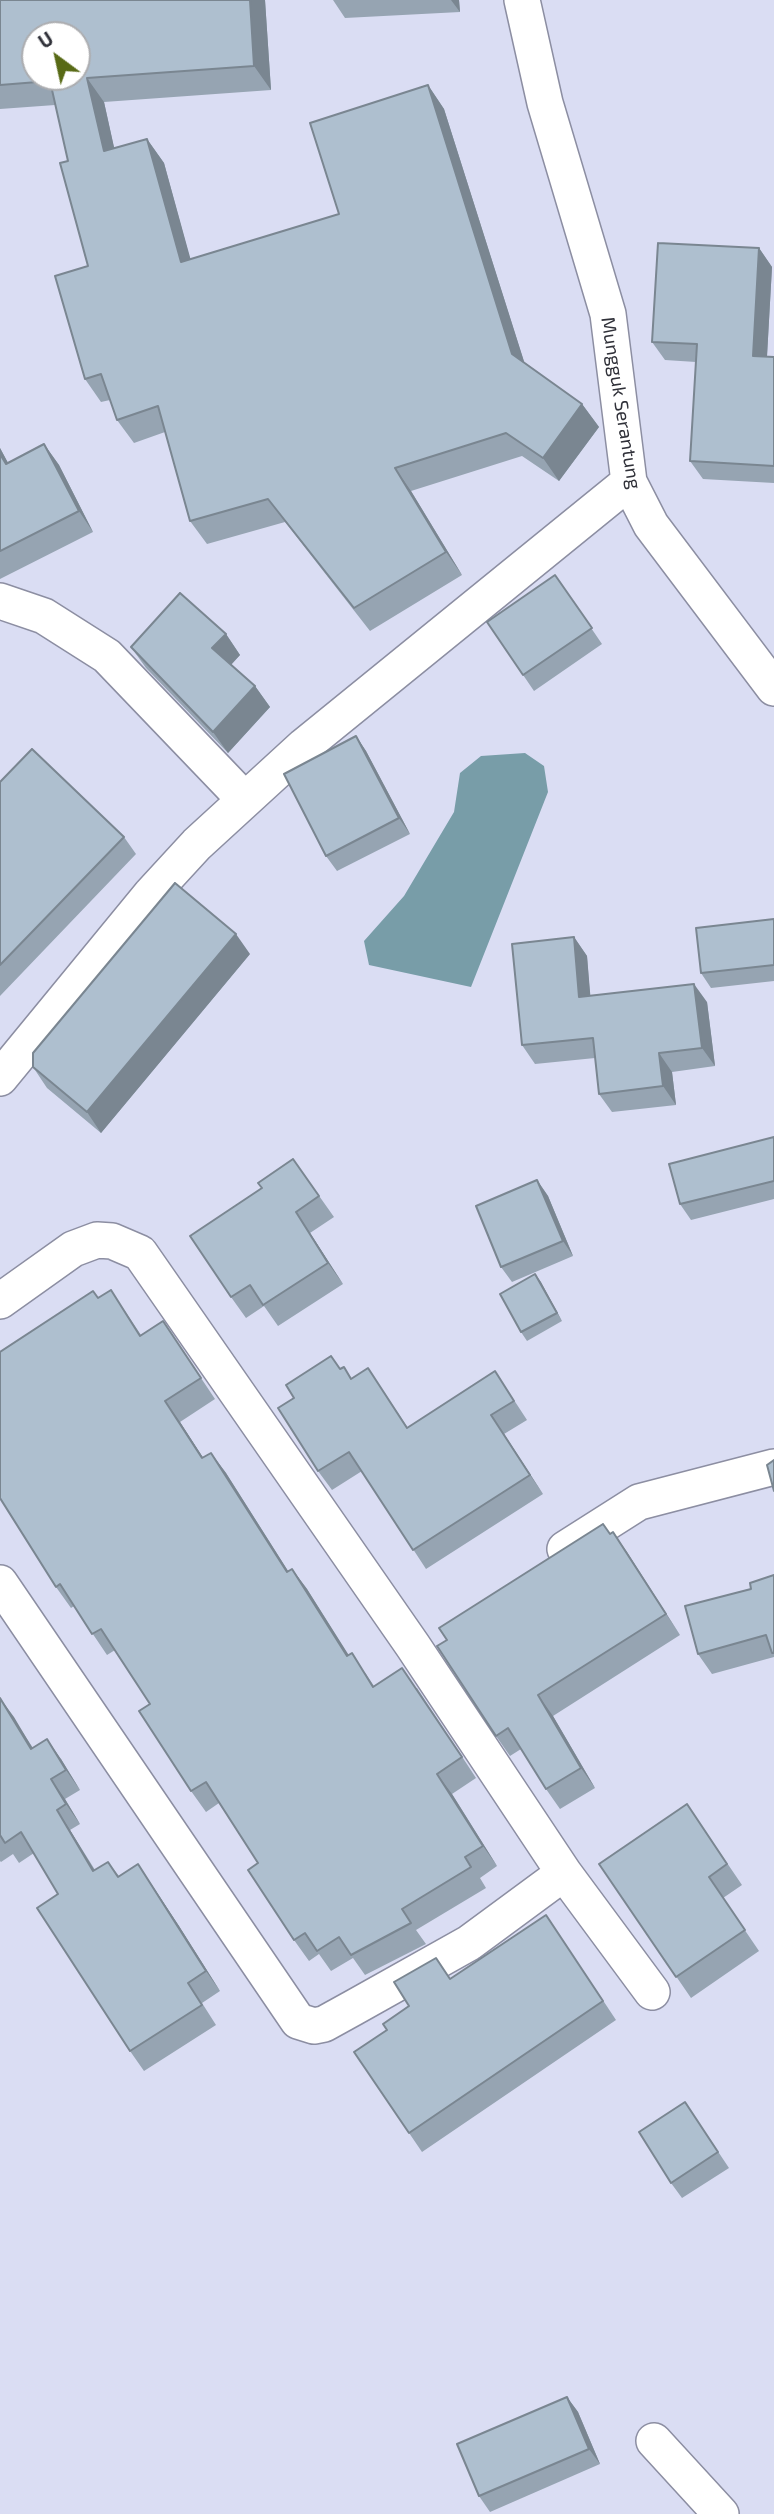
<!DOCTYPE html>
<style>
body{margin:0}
#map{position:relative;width:774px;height:2514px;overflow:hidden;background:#daddf3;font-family:"Exo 2",sans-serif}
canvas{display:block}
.north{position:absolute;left:21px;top:21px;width:70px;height:70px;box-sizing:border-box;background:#fff;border:2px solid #acadb0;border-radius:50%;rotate:327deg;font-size:19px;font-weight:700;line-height:28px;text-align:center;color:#303139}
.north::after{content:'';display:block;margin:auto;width:24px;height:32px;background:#586a16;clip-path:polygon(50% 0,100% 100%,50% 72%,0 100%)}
</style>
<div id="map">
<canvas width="774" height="2514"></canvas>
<div class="north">U</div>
</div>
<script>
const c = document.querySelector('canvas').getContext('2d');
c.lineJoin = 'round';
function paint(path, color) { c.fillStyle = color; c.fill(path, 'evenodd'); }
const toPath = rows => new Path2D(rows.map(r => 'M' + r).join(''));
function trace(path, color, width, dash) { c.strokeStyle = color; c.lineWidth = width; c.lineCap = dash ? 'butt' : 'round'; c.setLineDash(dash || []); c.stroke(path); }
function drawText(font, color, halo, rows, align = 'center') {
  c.font = font + ' "Exo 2",sans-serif'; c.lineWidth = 5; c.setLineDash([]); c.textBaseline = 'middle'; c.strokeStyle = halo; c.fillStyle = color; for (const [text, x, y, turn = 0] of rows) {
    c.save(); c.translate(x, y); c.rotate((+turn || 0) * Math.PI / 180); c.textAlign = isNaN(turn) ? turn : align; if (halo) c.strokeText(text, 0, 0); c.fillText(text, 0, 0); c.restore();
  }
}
paint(toPath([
 [525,753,544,766,548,792,471,987,369,965,364,941,404,896,454,812,460,773,481,756]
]), '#789da8');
const street = toPath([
 [522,0,545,103,608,314,629,482,651,525,774,688],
 [0,601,44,616,107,656,245,800],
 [0,1078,151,894,197,844,304,746,629,482],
 [0,1301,73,1249,97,1240,112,1241,140,1253,413,1646,564,1873,652,1992],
 [565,1549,639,1502,774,1467],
 [0,1583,298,2021,314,2026,324,2024,353,2008,469,1943,564,1873],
 [654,2441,721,2514]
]);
trace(street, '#8c8ea2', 38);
trace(street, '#fff', 35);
paint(toPath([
 [0,0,265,0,271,90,104,102,114,148,147,139,164,163,190,259,339,214,428,85,444,109,524,362,582,404,599,427,559,481,522,456,411,491,462,575,370,631,285,522,207,544,190,521,165,432,134,443,117,420,110,400,101,402,85,379,88,266,68,161,55,105,0,109],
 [333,0,459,0,460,12,345,18],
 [759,248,772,267,767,356,774,357,774,483,703,479,690,461,696,362,665,360,652,342],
 [44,444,59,465,93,532,0,579,0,448,8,463],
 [555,575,602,644,534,691,487,622],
 [226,634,240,655,231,665,255,686,270,707,228,753,146,668,131,647],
 [356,736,366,751,410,834,337,871,326,856],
 [0,782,124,837,136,854,0,996],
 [774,919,774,981,711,988,701,973],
 [574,937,587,956,590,996,707,1002,715,1066,672,1072,676,1105,612,1112,599,1094,595,1058,535,1064,522,1045],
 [250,954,101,1133,47,1088,33,1067],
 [774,1137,774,1199,691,1220,680,1204],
 [293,1159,334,1217,310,1233,343,1284,278,1326,264,1306,246,1318,231,1297,262,1188],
 [537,1180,548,1196,573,1256,512,1282,501,1267],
 [535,1274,562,1321,527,1341,521,1332],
 [98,1298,125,1311,141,1335,163,1321,215,1399,180,1422,203,1458,211,1453,226,1473,288,1571,292,1569,307,1589,348,1655,366,1674,374,1686,417,1688,476,1778,452,1794,497,1866,480,1878,486,1888,416,1930,426,1944,365,1975,353,1958,331,1971,319,1954,309,1961,294,1940,258,1863,219,1803,206,1812,191,1791,150,1704,115,1650,107,1655,74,1606,71,1608,56,1587],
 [331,1356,340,1369,344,1367,352,1379,368,1368,408,1428,495,1371,527,1420,504,1434,543,1494,426,1569,362,1471,332,1490,318,1471,294,1398],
 [613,1532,680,1635,553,1716,595,1788,560,1809,546,1789,521,1749,510,1756,496,1736,447,1640],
 [774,1575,774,1657,712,1674,698,1654,751,1589],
 [0,1698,33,1748,61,1759,80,1790,65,1799,80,1824,70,1830,95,1870,108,1862,119,1876,138,1864,179,1926,220,1991,202,2003,216,2025,144,2071,130,2051,58,1894,34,1853,19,1863,13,1854,1,1862,0,1861],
 [687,1804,742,1885,723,1898,759,1951,691,1998,599,1864],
 [559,1934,616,2020,422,2152,354,2052,387,2030,450,1979],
 [685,2102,729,2168,682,2198,671,2183],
 [567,2397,578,2412,600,2464,490,2512,479,2496]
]), '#96a4b2');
paint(toPath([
 [250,0,265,0,271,90,254,66],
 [451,0,459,0,460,12],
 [87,78,104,102,120,174,104,151],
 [428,85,444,109,529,377,512,354],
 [147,139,164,163,198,286,181,262],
 [759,248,772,267,766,374,753,356],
 [582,404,599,427,559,481,543,458],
 [44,444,59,465,93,532,79,511],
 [0,448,20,485,0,454],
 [395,468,411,491,462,575,446,552],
 [226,634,240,655,227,669,212,648],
 [255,686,270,707,228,753,213,732],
 [356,736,366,751,410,834,399,818],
 [236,934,250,954,101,1133,87,1112],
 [574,937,587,956,592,1015,579,997],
 [694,984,707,1002,715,1066,702,1048],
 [659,1053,672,1072,676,1105,663,1086],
 [537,1180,548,1196,573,1256,563,1241],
 [296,1212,310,1233,343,1284,328,1263],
 [535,1274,541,1282,562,1321,557,1313],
 [165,1401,180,1422,217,1479,202,1458],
 [491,1415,504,1434,543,1494,530,1475],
 [211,1453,226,1473,302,1593,287,1572],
 [613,1532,627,1552,680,1635,666,1614],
 [292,1569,307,1589,362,1676,347,1656],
 [538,1695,553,1716,595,1788,581,1768],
 [0,1698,14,1717,45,1769,31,1749],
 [47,1739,61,1759,80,1790,66,1770],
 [437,1774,452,1794,497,1866,483,1846],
 [51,1779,65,1799,80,1824,66,1804],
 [57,1810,70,1830,107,1891,93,1871],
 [138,1864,179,1926,220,1991,206,1971],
 [567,2397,578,2412,600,2464,589,2449]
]), '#7a8691');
const building = toPath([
 [0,0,250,0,254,66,87,78,104,151,147,139,181,262,339,214,310,123,428,85,512,354,582,404,543,458,506,433,395,468,446,552,354,608,268,499,190,521,158,406,117,420,101,374,85,379,55,276,88,266,60,163,68,161,50,81,0,85,0,0],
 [35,35,77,35,77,77,35,77,35,35],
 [658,243,759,248,753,356,774,357,774,466,690,461,697,344,652,342,658,243],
 [44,444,79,511,0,551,0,454,6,464,44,444],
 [555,575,592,628,523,675,487,622,555,575],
 [180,593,226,634,212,648,255,686,213,732,131,647,180,593],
 [356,736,399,818,326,856,284,774,356,736],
 [32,749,124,837,0,965,0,782,32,749],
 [175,883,236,934,87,1112,33,1067,33,1053,175,883],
 [774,919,774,965,701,973,696,928,774,919],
 [574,937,579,997,694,984,702,1048,659,1053,663,1086,599,1094,593,1038,522,1045,512,944,574,937],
 [774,1137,774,1181,680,1204,669,1164,774,1137],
 [293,1159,319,1196,296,1212,328,1263,263,1305,250,1285,231,1297,190,1236,262,1188,258,1183,293,1159],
 [537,1180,563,1241,501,1267,476,1206,537,1180],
 [535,1274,557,1313,521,1332,500,1294,535,1274],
 [111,1290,140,1336,163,1321,201,1378,165,1401,202,1458,211,1453,287,1572,292,1569,347,1656,352,1653,373,1687,402,1668,462,1757,437,1774,483,1846,465,1857,471,1867,402,1909,411,1923,351,1955,339,1937,317,1951,305,1933,294,1940,248,1870,258,1863,206,1782,191,1791,139,1711,150,1704,101,1629,92,1634,60,1584,56,1587,0,1498,0,1352,93,1291,98,1298,111,1290],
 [331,1356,340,1369,344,1367,351,1379,368,1368,407,1428,495,1371,514,1401,491,1415,530,1475,413,1550,349,1452,318,1471,278,1408,294,1398,286,1385,331,1356],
 [774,1460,774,1491,767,1465,774,1460],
 [603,1524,610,1534,613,1532,666,1614,538,1695,581,1768,546,1789,508,1728,496,1736,437,1646,447,1640,439,1628,603,1524],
 [774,1575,774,1653,772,1653,766,1635,698,1654,685,1606,751,1589,750,1583,774,1575],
 [0,1698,31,1749,47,1739,66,1770,51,1779,66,1804,57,1810,93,1871,108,1862,118,1877,138,1864,206,1971,188,1983,202,2005,130,2051,37,1908,58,1894,21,1832,5,1843,0,1835,0,1698],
 [687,1804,727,1864,709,1877,745,1930,676,1977,599,1864,687,1804],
 [546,1915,603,2001,409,2133,354,2052,387,2030,383,2024,409,2006,394,1982,436,1958,450,1979,546,1915],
 [685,2102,718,2152,671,2183,639,2132,685,2102],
 [567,2397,589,2449,479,2496,457,2444,567,2397]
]);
paint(building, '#aebfcf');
trace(building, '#7a8691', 2);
drawText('19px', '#303139', '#fff', [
 ["Mungguk Serantung",621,403,81]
]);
</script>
